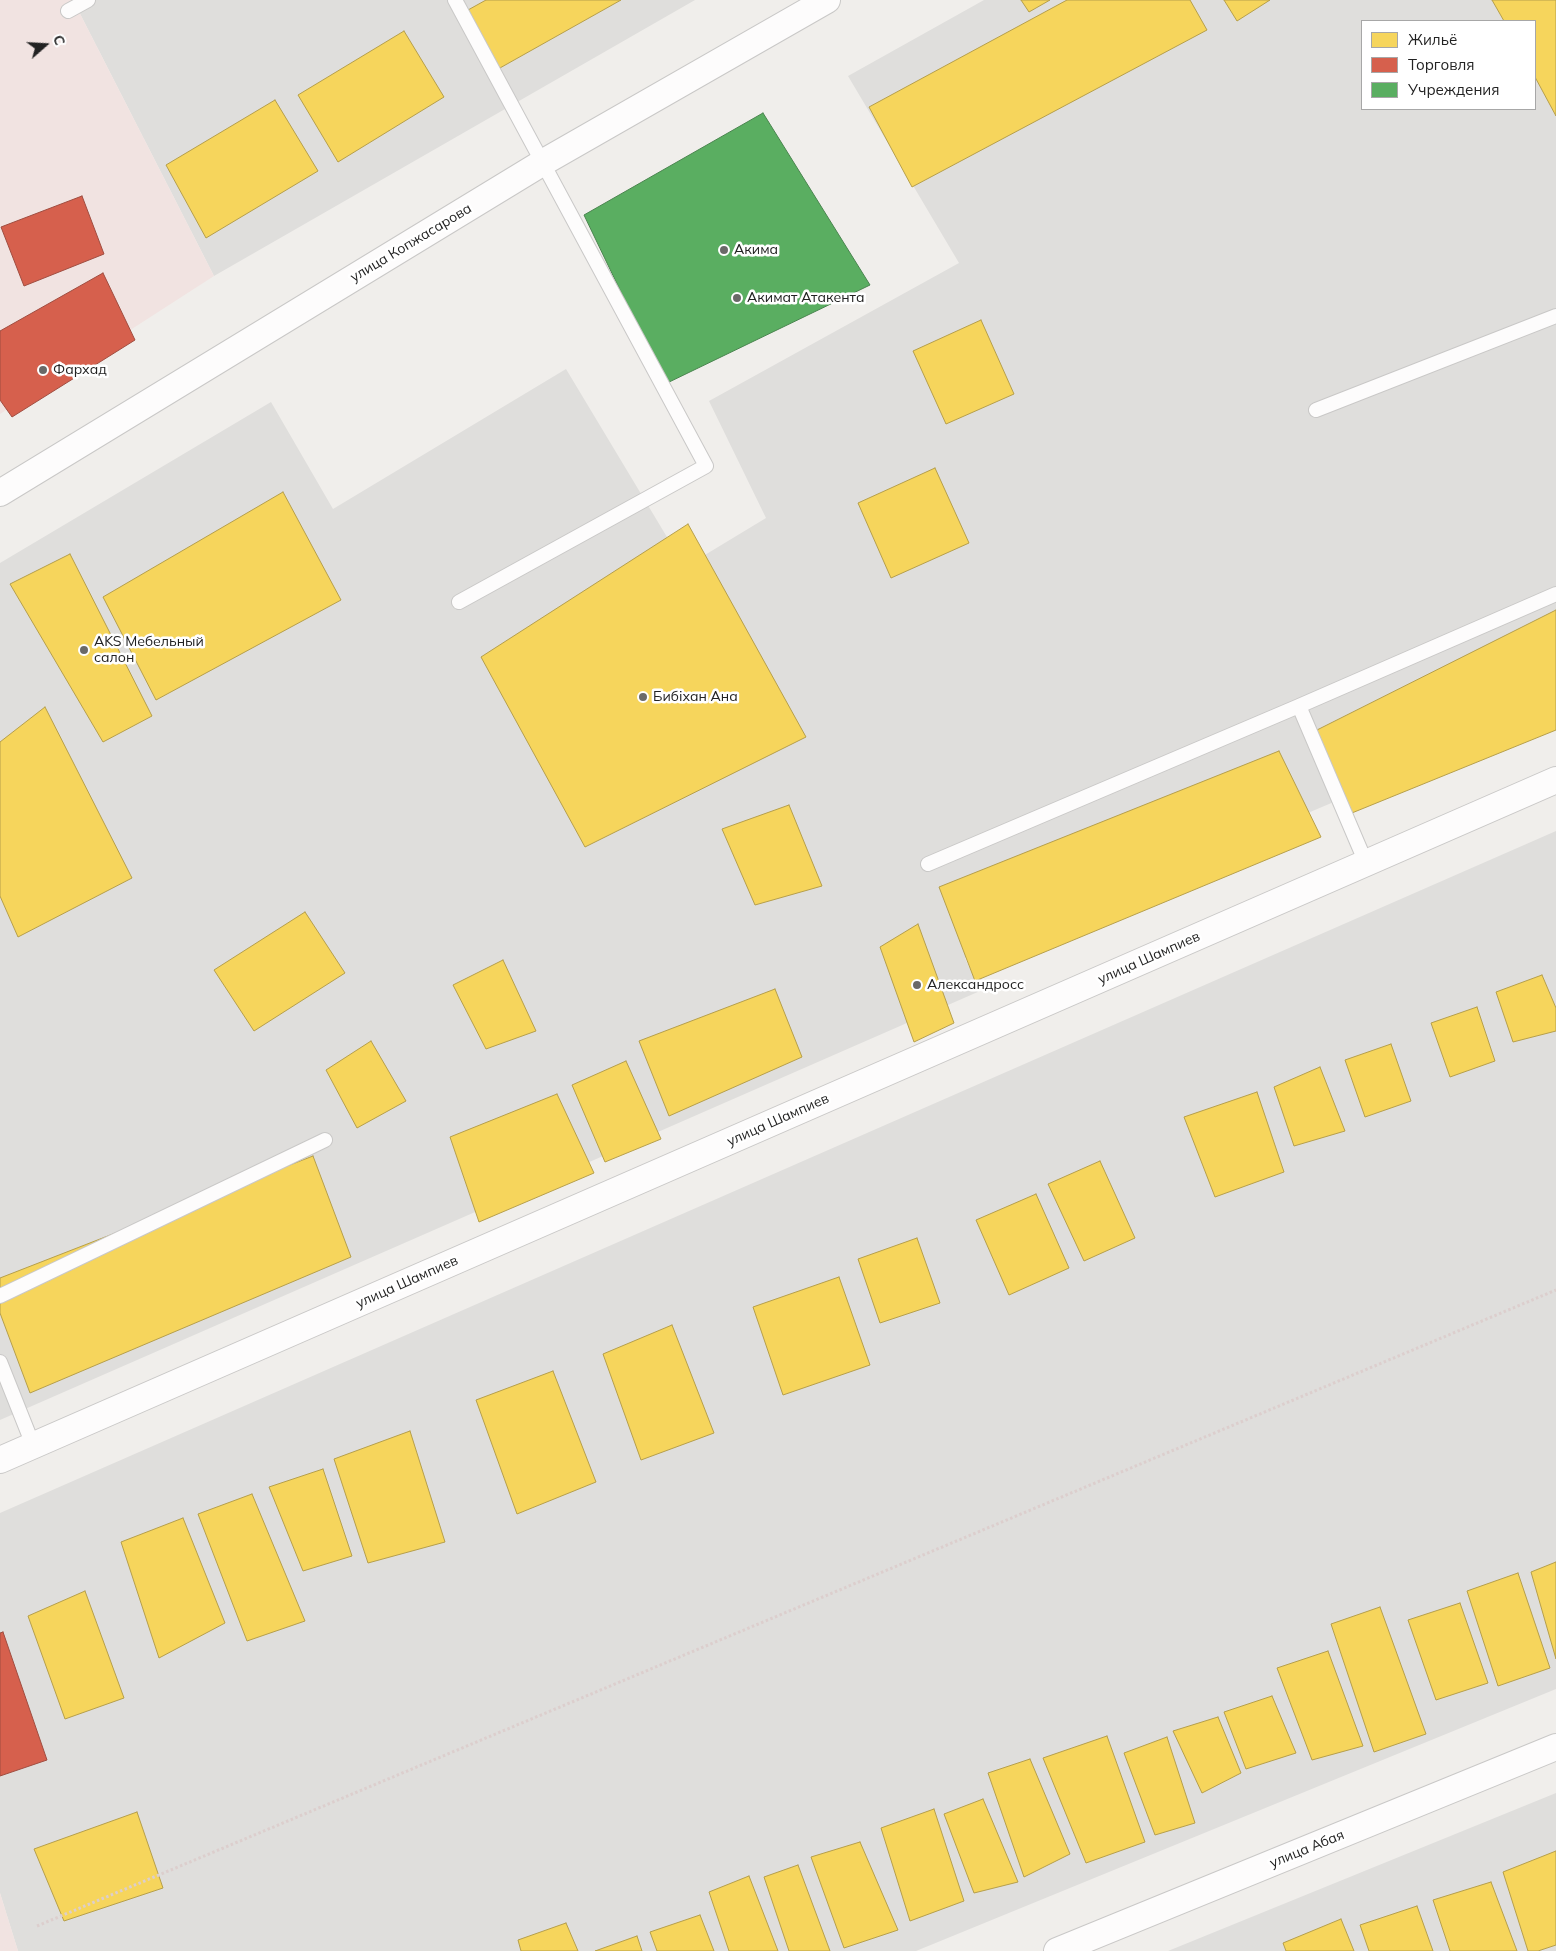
<!DOCTYPE html>
<meta charset="utf-8">
<style>
body{margin:0}
#map{position:relative;width:1556px;height:1951px;overflow:hidden;background:#f0eeeb;font-family:Mulish,sans-serif}
canvas{display:block}
.legend{position:absolute;left:1361px;top:20px;width:175px;height:90px;box-sizing:border-box;background:#fff;border:1px solid #a7a7a7;margin:0;padding:6px 9px;list-style:none;font-size:15px;color:#222}
.legend li{display:flex;align-items:center;gap:10px;height:25px}
.legend b{width:25px;border:1px solid #a7a7a7}
.north{position:absolute;left:20px;top:20px;width:50px;height:50px;-webkit-text-stroke:4px #fff;paint-order:stroke;rotate:71deg;font-size:14px;font-weight:700;line-height:20px;text-align:center;color:#222}
.north::after{content:'';display:block;margin:auto;width:18px;height:22px;background:#222;clip-path:polygon(50% 0,100% 100%,50% 72%,0 100%)}
</style>
<div id="map">
<canvas width="1556" height="1951"></canvas>
<ul class="legend">
<li><b style="height:14px;background:#f6d55c"></b>Жильё</li>
<li><b style="height:14px;background:#d6604d"></b>Торговля</li>
<li><b style="height:14px;background:#5aae61"></b>Учреждения</li>
</ul>
<div class="north">С</div>
</div>
<script>
const c = document.querySelector('canvas').getContext('2d');
c.lineJoin = 'round';
function paint(path, color) { c.fillStyle = color; c.fill(path, 'evenodd'); }
const toPath = rows => new Path2D(rows.map(r => 'M' + r).join(''));
function trace(path, color, width, dash) { c.strokeStyle = color; c.lineWidth = width; c.lineCap = dash ? 'butt' : 'round'; c.setLineDash(dash || []); c.stroke(path); }
function drawText(font, color, halo, rows, align = 'center') {
  c.font = font + ' Mulish,sans-serif'; c.lineWidth = 5; c.setLineDash([]); c.textBaseline = 'middle'; c.strokeStyle = halo; c.fillStyle = color; for (const [text, x, y, turn = 0] of rows) {
    c.save(); c.translate(x, y); c.rotate((+turn || 0) * Math.PI / 180); c.textAlign = isNaN(turn) ? turn : align; if (halo) c.strokeText(text, 0, 0); c.fillText(text, 0, 0); c.restore();
  }
}
paint(toPath([
 [73,0,695,0,214,276],
 [984,0,1556,0,1556,708,965,958,980,991,0,1420,0,563,271,402,333,509,566,369,685,567,766,518,709,401,959,263,848,76],
 [1362,21,1535,21,1535,109,1362,109],
 [1556,831,1556,1689,916,1951,18,1951,0,1893,0,1513],
 [1556,1793,1556,1951,1168,1951]
]), '#dfdedc');
paint(toPath([
 [0,0,73,0,214,276,0,414],
 [0,1893,18,1951,0,1951]
]), '#f1e3e1');
const homes = toPath([
 [486,0,621,0,491,73,459,15,486,0],
 [1021,0,1050,0,1029,12,1021,0],
 [1067,0,1190,0,1207,30,912,187,869,107,1067,0],
 [1224,0,1270,0,1237,21,1224,0],
 [1492,0,1556,0,1556,116,1535,77,1535,21,1504,21,1492,0],
 [404,31,444,97,338,162,298,95,404,31],
 [275,100,318,171,206,238,166,165,275,100],
 [981,320,1014,394,946,424,913,351,981,320],
 [935,468,969,543,891,578,858,503,935,468],
 [283,492,341,600,156,700,103,597,283,492],
 [688,524,806,737,585,847,481,657,688,524],
 [70,554,152,716,103,742,10,584,70,554],
 [1556,610,1556,730,1342,817,1305,736,1556,610],
 [45,707,132,878,18,937,0,896,0,742,45,707],
 [1279,751,1321,837,975,981,939,887,1279,751],
 [789,805,822,886,755,905,722,829,789,805],
 [305,912,345,973,254,1031,214,970,305,912],
 [918,924,954,1023,914,1042,880,947,918,924],
 [503,960,536,1031,486,1049,453,985,503,960],
 [1542,975,1556,1008,1556,1031,1513,1042,1496,992,1542,975],
 [775,989,802,1057,669,1116,639,1041,775,989],
 [1477,1007,1495,1061,1450,1077,1431,1023,1477,1007],
 [371,1041,406,1101,357,1128,326,1070,371,1041],
 [1391,1044,1411,1101,1365,1117,1345,1060,1391,1044],
 [626,1061,661,1139,605,1162,572,1085,626,1061],
 [1320,1067,1345,1131,1294,1146,1274,1087,1320,1067],
 [1257,1092,1284,1172,1215,1197,1184,1117,1257,1092],
 [557,1094,594,1173,479,1222,450,1137,557,1094],
 [313,1156,351,1257,30,1393,0,1313,0,1278,313,1156],
 [1100,1161,1135,1238,1084,1261,1048,1184,1100,1161],
 [1036,1194,1069,1268,1009,1295,976,1220,1036,1194],
 [917,1238,940,1303,880,1323,858,1259,917,1238],
 [839,1277,870,1365,783,1395,753,1307,839,1277],
 [672,1325,714,1433,641,1460,603,1354,672,1325],
 [553,1371,596,1482,517,1514,476,1400,553,1371],
 [410,1431,445,1542,368,1563,334,1459,410,1431],
 [323,1469,352,1556,303,1571,269,1487,323,1469],
 [252,1494,305,1621,247,1641,198,1514,252,1494],
 [183,1518,225,1623,159,1658,121,1542,183,1518],
 [1556,1562,1556,1659,1531,1572,1556,1562],
 [1518,1573,1550,1668,1498,1686,1467,1591,1518,1573],
 [85,1591,124,1698,65,1719,28,1616,85,1591],
 [1460,1603,1488,1683,1436,1700,1408,1620,1460,1603],
 [1380,1607,1426,1734,1374,1752,1331,1624,1380,1607],
 [1328,1651,1363,1746,1312,1760,1277,1668,1328,1651],
 [1272,1696,1296,1753,1246,1769,1224,1712,1272,1696],
 [1218,1717,1241,1773,1202,1793,1173,1731,1218,1717],
 [1107,1736,1145,1842,1086,1863,1043,1758,1107,1736],
 [1167,1737,1195,1823,1155,1835,1124,1753,1167,1737],
 [1030,1759,1070,1854,1024,1877,988,1773,1030,1759],
 [983,1799,1018,1882,974,1893,944,1814,983,1799],
 [934,1809,964,1901,910,1921,881,1828,934,1809],
 [137,1812,163,1888,64,1921,34,1849,137,1812],
 [860,1842,898,1930,844,1948,811,1857,860,1842],
 [1556,1851,1556,1945,1538,1951,1528,1951,1503,1872,1556,1851],
 [798,1865,830,1951,789,1951,764,1877,798,1865],
 [749,1876,778,1951,729,1951,709,1892,749,1876],
 [1491,1882,1517,1951,1450,1951,1433,1900,1491,1882],
 [1417,1906,1433,1951,1369,1951,1360,1925,1417,1906],
 [700,1915,714,1951,657,1951,650,1932,700,1915],
 [1341,1919,1354,1951,1286,1951,1283,1943,1341,1919],
 [566,1923,578,1951,521,1951,518,1940,566,1923],
 [637,1936,642,1951,595,1951,637,1936]
]);
paint(homes, '#f6d55c');
trace(homes, '#b69f4b', 1);
const shops = toPath([
 [82,196,104,254,24,286,1,227,82,196],
 [103,273,135,340,12,417,0,400,0,331,103,273],
 [3,1632,47,1760,0,1776,0,1633,3,1632]
]);
paint(shops, '#d6604d');
trace(shops, '#a04d40', 1);
const public = toPath([
 [763,113,870,285,665,384,584,215,763,113]
]);
paint(public, '#5aae61');
trace(public, '#49844e', 1);
const service = toPath([
 [455,0,706,466,459,602],
 [68,11,88,0],
 [1316,410,1556,316],
 [1366,863,1299,706,1556,594],
 [928,864,1299,706],
 [0,1296,325,1140],
 [0,1362,33,1445]
]);
const minor = toPath([
 [0,493,542,163,827,0],
 [0,1460,1556,780],
 [1057,1951,1556,1747]
]);
trace(service, '#c9c8c7', 16);
trace(minor, '#c9c8c7', 28);
trace(toPath([
 [37,1926,1556,1290]
]), '#dccecd', 3, [2.5, 2.5]);
trace(service, '#fdfcfc', 14);
trace(minor, '#fdfcfc', 26);
for (const [x, y, r, color] of [
 [724,250,5,"#6a6968"],
 [737,298,5,"#6a6968"],
 [43,370,5,"#6a6968"],
 [84,650,5,"#6a6968"],
 [643,697,5,"#6a6968"],
 [917,985,5,"#6a6968"]
]) { const dot = new Path2D(); dot.arc(x, y, r, 0, 2 * Math.PI); c.fillStyle = color; c.fill(dot); trace(dot, '#fff', 2); }
drawText('14px', '#222', '#fff', [
 ["улица Копжасарова",411,243,-31],
 ["улица Шампиев",1149,958,-24],
 ["улица Шампиев",778,1120,-24],
 ["улица Шампиев",407,1282,-24],
 ["улица Абая",1307,1849,-22]
]);
drawText('14px', '#222', '#fff', [
 ["Акима",734,250],
 ["Акимат Атакента",747,298],
 ["Фархад",53,370],
 ["AKS Мебельный",94,642],
 ["салон",94,658],
 ["Бибіхан Ана",653,697],
 ["Александросс",927,985]
], 'left');
</script>
